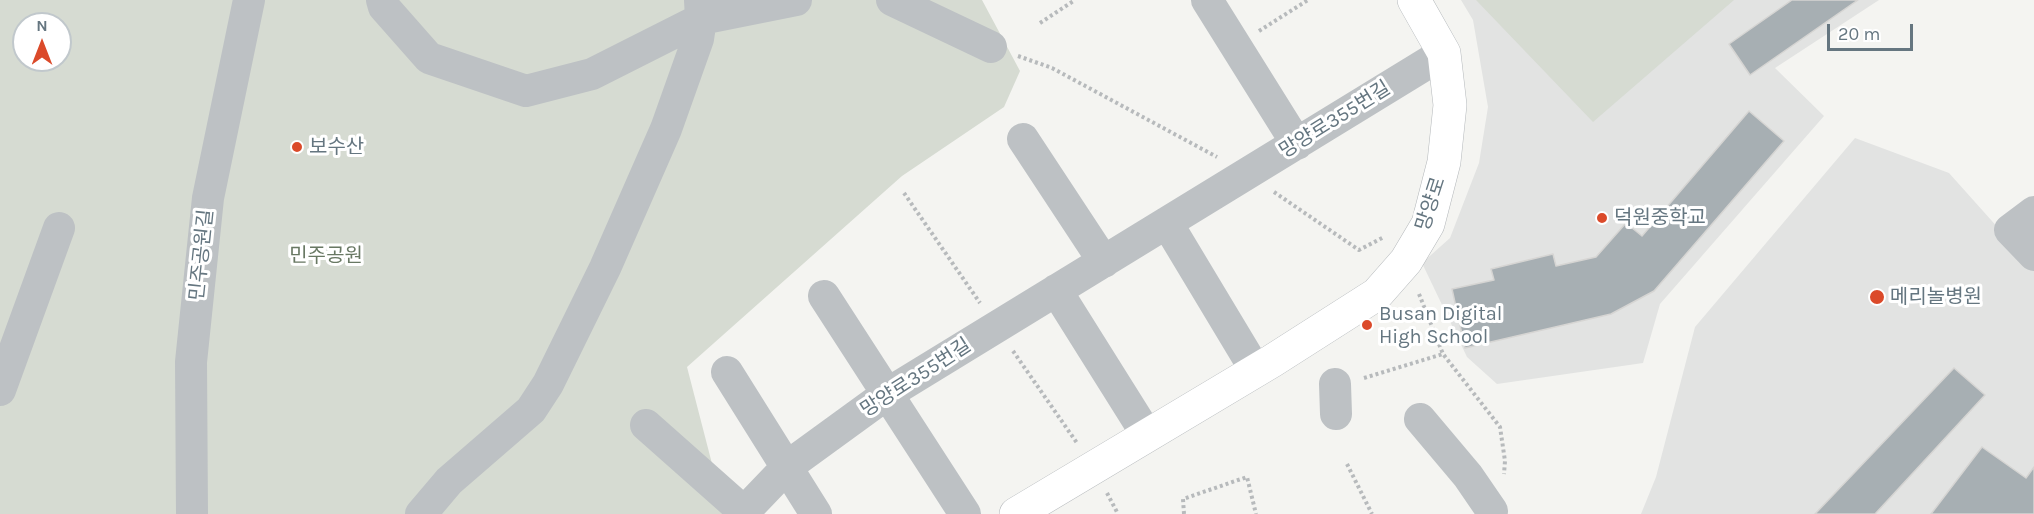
<!DOCTYPE html>
<meta charset="utf-8">
<style>
body{margin:0}
#map{position:relative;width:2034px;height:514px;overflow:hidden;background:#f4f4f1;font-family:Karla,sans-serif}
canvas{display:block}
.north{position:absolute;left:12px;top:12px;width:60px;height:60px;box-sizing:border-box;background:#fff;border:2px solid #c1c8cc;border-radius:50%;rotate:0deg;font-size:16px;font-weight:700;line-height:24px;text-align:center;color:#657680}
.north::after{content:'';display:block;margin:auto;width:21px;height:27px;background:#db4a2a;clip-path:polygon(50% 0,100% 100%,50% 72%,0 100%)}
.scale{position:absolute;left:1827px;top:24px;width:86px;height:27px;box-sizing:border-box;border:3px solid #657680;border-top:0;padding-left:8px;font-size:18px;line-height:21px;white-space:nowrap;color:#657680;-webkit-text-stroke:4px #fff;paint-order:stroke}
</style>
<div id="map">
<canvas width="2034" height="514"></canvas>
<div class="north">N</div>
<div class="scale">20 m</div>
</div>
<script>
const c = document.querySelector('canvas').getContext('2d');
c.lineJoin = 'round';
function paint(path, color) { c.fillStyle = color; c.fill(path, 'evenodd'); }
const toPath = rows => new Path2D(rows.map(r => 'M' + r).join(''));
function trace(path, color, width, dash) { c.strokeStyle = color; c.lineWidth = width; c.lineCap = dash ? 'butt' : 'round'; c.setLineDash(dash || []); c.stroke(path); }
function drawText(font, color, halo, rows, align = 'center') {
  c.font = font + ' Karla,"Noto Sans KR",sans-serif'; c.lineWidth = 6; c.setLineDash([]); c.textBaseline = 'middle'; c.strokeStyle = halo; c.fillStyle = color; for (const [text, x, y, turn = 0] of rows) {
    c.save(); c.translate(x, y); c.rotate((+turn || 0) * Math.PI / 180); c.textAlign = isNaN(turn) ? turn : align; if (halo) c.strokeText(text, 0, 0); c.fillText(text, 0, 0); c.restore();
  }
}
paint(toPath([
 [1461,0,1879,0,1775,68,1824,116,1660,304,1643,363,1497,384,1467,357,1422,263,1450,238,1479,163,1488,107,1473,20],
 [1855,138,1949,173,2034,268,2034,514,1641,514,1656,477,1695,327]
]), '#e2e3e2');
paint(toPath([
 [0,0,982,0,1020,71,1004,107,902,176,687,367,725,514,0,514],
 [24,24,60,24,60,60,24,60],
 [1476,0,1734,0,1593,122]
]), '#d6dbd2');
const building = toPath([
 [1792,0,1858,0,1750,75,1729,44,1792,0],
 [1749,111,1784,141,1654,291,1611,314,1465,348,1452,289,1494,280,1491,269,1553,254,1556,266,1596,257,1626,223,1642,236,1749,111],
 [1954,368,1985,395,1875,514,1815,514,1954,368],
 [1982,447,2026,478,2034,467,2034,514,1931,514,1982,447]
]);
paint(building, '#a7afb3');
trace(building, '#d6d5d3', 1.5);
const major = toPath([
 [1016,514,1272,361,1377,294,1406,261,1428,224,1444,162,1450,105,1444,53,1414,0]
]);
trace(major, '#b3b7ba', 34);
trace(toPath([
 [1040,23,1075,0],
 [1259,31,1308,0],
 [1018,56,1052,68,1217,157],
 [1274,192,1359,250,1384,237],
 [904,193,980,303],
 [1419,294,1443,354,1500,427,1505,461,1504,474],
 [1013,351,1077,443],
 [1364,378,1443,354],
 [1347,464,1372,514],
 [1107,493,1118,514],
 [1184,514,1183,499,1247,477,1256,514]
]), '#b7babc', 4, [3, 3]);
trace(toPath([
 [382,0,384,7,429,58,526,91,592,74,701,19,796,0],
 [892,0,991,47],
 [1207,0,1297,144],
 [1023,139,1104,262],
 [2034,212,2010,230,2034,255],
 [1167,223,1256,371],
 [1056,290,1147,435],
 [824,296,965,514],
 [727,372,816,514],
 [1335,384,1336,414],
 [0,390,59,228],
 [1420,419,1468,476,1492,511],
 [646,425,743,511],
 [192,514,191,362,208,198,249,0],
 [421,514,449,481,531,410,548,384,605,268,666,129,698,39,701,19,700,0],
 [742,514,788,466,887,394,1444,53]
]), '#bdc1c4', 32);
trace(major, '#fff', 33);
for (const [x, y, r, color] of [
 [297,147,6,"#db4a2a"],
 [1602,218,6,"#db4a2a"],
 [1877,297,8,"#db4a2a"],
 [1367,325,6,"#db4a2a"]
]) { const dot = new Path2D(); dot.arc(x, y, r, 0, 2 * Math.PI); c.fillStyle = color; c.fill(dot); trace(dot, '#fff', 2); }
drawText('20px', '#657680', '#fff', [
 ["망양로355번길",1335,120,-32],
 ["망양로",1431,204,-72],
 ["민주공원길",202,255,-84],
 ["망양로355번길",916,378,-33]
]);
drawText('20px', '#657680', '#fff', [
 ["보수산",309,147],
 ["덕원중학교",1614,218],
 ["메리놀병원",1890,297],
 ["Busan Digital",1379,314],
 ["High School",1379,337]
], 'left');
drawText('20px', '#687863', '#fff', [
 ["민주공원",326,256]
]);
</script>
